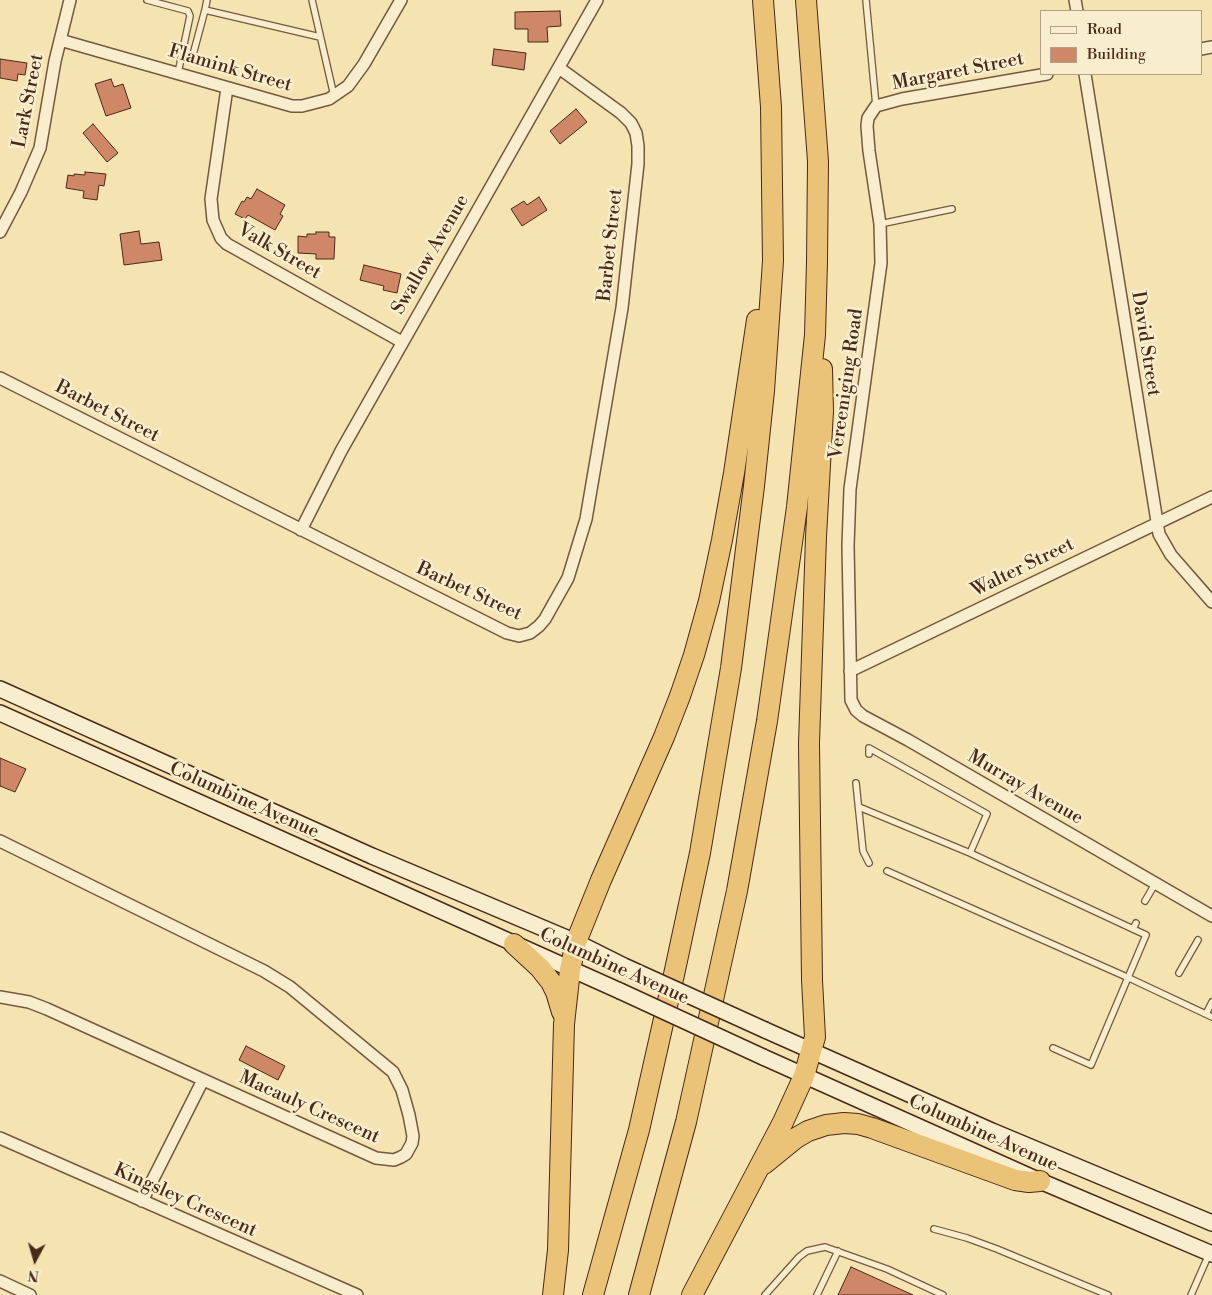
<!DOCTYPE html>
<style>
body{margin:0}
#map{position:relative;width:1212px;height:1295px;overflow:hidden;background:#f5e3b1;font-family:"Libre Bodoni",serif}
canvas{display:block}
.legend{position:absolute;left:1040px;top:10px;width:162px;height:65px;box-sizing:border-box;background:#f8edcc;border:1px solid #b29f85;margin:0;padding:6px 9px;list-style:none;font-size:15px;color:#49291a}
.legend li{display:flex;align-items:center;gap:10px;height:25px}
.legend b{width:25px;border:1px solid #b29f85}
.north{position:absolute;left:10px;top:1235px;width:50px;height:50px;-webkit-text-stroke:4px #f8edcc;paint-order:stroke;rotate:186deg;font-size:14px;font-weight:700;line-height:20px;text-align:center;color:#49291a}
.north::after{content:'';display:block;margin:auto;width:18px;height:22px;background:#49291a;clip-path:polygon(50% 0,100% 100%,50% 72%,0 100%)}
</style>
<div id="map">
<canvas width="1212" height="1295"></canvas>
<ul class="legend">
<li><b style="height:6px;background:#f8edcc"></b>Road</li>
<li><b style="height:14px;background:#cf8867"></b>Building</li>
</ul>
<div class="north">N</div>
</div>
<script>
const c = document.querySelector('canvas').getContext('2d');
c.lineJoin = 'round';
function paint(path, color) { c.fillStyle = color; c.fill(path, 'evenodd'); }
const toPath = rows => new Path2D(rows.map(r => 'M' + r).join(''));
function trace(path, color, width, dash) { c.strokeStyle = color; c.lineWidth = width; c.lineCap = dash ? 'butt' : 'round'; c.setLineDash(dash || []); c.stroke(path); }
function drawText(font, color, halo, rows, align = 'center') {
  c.font = font + ' "Libre Bodoni",serif'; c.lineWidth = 5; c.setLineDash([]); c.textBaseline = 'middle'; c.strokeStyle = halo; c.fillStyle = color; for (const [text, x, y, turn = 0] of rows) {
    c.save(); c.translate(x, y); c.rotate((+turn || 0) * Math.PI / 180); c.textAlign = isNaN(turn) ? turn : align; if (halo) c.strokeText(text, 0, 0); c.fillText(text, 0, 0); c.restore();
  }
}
const building = toPath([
 [560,11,561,26,547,27,548,42,528,42,528,29,515,29,515,12,560,11],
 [494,49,526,53,524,70,492,65,494,49],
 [0,59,27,63,25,75,18,74,17,81,0,78,0,59],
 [111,79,114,87,123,84,131,108,106,116,95,84,111,79],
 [576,109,587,122,560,144,550,131,576,109],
 [93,124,118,153,107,162,83,133,93,124],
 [85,172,106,174,104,186,99,185,97,200,83,198,84,191,66,188,68,175,74,176,74,174,85,175,85,172],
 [257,189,285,205,280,214,283,216,275,230,248,215,245,219,235,214,242,201,244,202,247,197,251,199,257,189],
 [539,197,547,210,522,226,511,209,524,201,527,205,539,197],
 [139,231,141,244,159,242,162,260,124,265,120,234,139,231],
 [316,232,329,232,329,237,335,237,334,259,316,259,316,254,298,253,298,236,307,237,307,234,316,234,316,232],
 [364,265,401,274,397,293,383,290,384,286,360,280,364,265],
 [0,758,26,769,15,792,0,786,0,758],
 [246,1046,285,1066,278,1080,239,1060,246,1046],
 [851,1267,913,1295,838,1295,851,1267]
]);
paint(building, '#cf8867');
trace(building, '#49291a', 1);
const service = toPath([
 [147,0,188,11,190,16,178,73],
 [312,0,334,96],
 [866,0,876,106],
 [205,10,207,0],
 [194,51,205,10,320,37],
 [880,224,952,209],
 [869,754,869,748,987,814,970,853],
 [856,783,863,851,869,863],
 [859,807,970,853,1133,929],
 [887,871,1129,978,1212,1017],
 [1145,901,1155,884],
 [1179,973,1198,940],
 [1206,1014,1212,1002],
 [1053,1048,1091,1065,1146,935,1133,929,1136,923],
 [934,1229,967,1238,997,1249,1108,1295],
 [765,1295,799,1257,807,1251,825,1247,887,1269,943,1295],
 [817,1295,838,1251],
 [1191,1295,1209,1254]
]);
const minor = toPath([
 [1075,0,1077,11],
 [60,40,292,106,302,106,329,99,348,86,364,64,401,0],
 [1201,49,1212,47],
 [1047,74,902,99,876,106,868,118,867,126,869,151,880,224,881,263,850,489,848,546,851,700,856,710,863,716,908,740,1212,916],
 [1085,74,1159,534,1171,555,1212,602],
 [227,88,211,199,213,220,221,238,227,244,402,342],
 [0,232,21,192,40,148,55,61,70,0],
 [0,378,507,633,519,636,530,633,539,626,545,619,568,578,586,519,622,308,638,164,638,146,636,133,631,123,621,113,559,68],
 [301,530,341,451,597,0],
 [850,671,1212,497],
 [0,841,264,971,290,987,393,1072,402,1090,409,1115,413,1136,412,1143,406,1154,401,1157,394,1160,376,1158,47,1009,29,1002,0,997],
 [0,1138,357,1295],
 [142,1201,203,1080],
 [0,1281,30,1295]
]);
const secondary = toPath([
 [0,689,372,856,576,942,624,966],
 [0,713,620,991],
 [765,1030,992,1131,1212,1223],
 [763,1057,1040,1181,1212,1254]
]);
const motorway = toPath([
 [514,944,540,968,551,982,556,992,562,1012],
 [764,1164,796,1138,808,1131,826,1125,844,1123,858,1124,872,1128,1015,1180,1029,1182,1040,1181],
 [553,1295,558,1250,564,1024,570,970,576,942,601,880,664,737,680,696,694,655,709,601,722,540,734,473,757,320],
 [593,1295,639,1130,675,970,700,853,731,668,754,486,764,391,773,261,771,107,763,0],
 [639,1295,686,1122,737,891,767,721,797,507,815,335,817,262,818,161,806,0],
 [692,1295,783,1122,804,1076,815,1037,812,980,809,743,816,537,823,411,822,369]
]);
trace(service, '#745840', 8);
trace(minor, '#745840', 14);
trace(secondary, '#49291a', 18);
trace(motorway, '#49291a', 22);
trace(service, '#f8edcc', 5.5);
trace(minor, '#f8edcc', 11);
trace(secondary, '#f8edcc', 15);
trace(motorway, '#eac278', 20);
const secondaryBridge = toPath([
 [624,966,765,1030],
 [620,991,763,1057]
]);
trace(secondaryBridge, '#49291a', 18, []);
trace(secondaryBridge, '#f8edcc', 15);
drawText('19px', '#49291a', '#f8edcc', [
 ["Flamink Street",230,69,16],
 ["Margaret Street",958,72,-11],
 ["Lark Street",29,101,-79],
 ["Barbet Street",611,245,-84],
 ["Valk Street",279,252,30],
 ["Swallow Avenue",431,255,-60],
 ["David Street",1145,344,81],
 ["Vereeniging Road",847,384,-82],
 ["Barbet Street",107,412,27],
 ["Walter Street",1023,568,-26],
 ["Barbet Street",469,592,25],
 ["Murray Avenue",1025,788,30],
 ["Columbine Avenue",244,801,24],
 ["Columbine Avenue",614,967,24],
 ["Macauly Crescent",309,1108,24],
 ["Columbine Avenue",983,1134,24],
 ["Kingsley Crescent",185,1201,24]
]);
</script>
